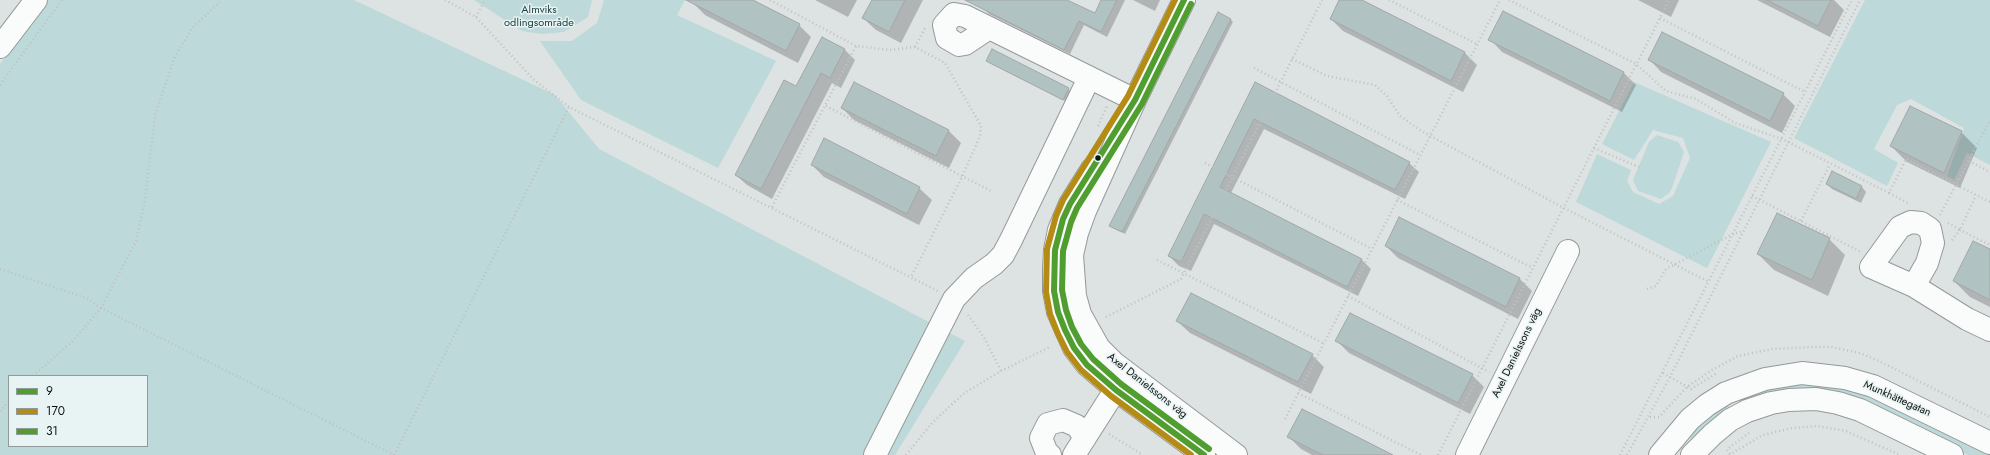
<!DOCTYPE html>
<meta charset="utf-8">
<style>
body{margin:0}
#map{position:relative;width:1990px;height:455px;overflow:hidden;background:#dde2e2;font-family:Jost,sans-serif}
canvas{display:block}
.legend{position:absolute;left:8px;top:375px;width:140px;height:72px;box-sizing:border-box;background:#e8f3f3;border:1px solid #919999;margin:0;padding:5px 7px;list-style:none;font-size:12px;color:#0f1313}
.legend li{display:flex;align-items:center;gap:8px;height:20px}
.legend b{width:20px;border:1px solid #919999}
</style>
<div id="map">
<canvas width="1990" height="455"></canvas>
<ul class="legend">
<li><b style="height:5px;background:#509e2f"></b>9</li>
<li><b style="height:5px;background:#b48b14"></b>170</li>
<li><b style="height:5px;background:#509e2f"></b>31</li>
</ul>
</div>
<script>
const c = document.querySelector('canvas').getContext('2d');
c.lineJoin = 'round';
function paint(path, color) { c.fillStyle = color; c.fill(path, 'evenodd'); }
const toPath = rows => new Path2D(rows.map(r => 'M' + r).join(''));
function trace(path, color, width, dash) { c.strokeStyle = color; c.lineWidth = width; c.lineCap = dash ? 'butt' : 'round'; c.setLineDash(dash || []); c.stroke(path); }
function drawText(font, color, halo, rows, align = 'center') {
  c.font = font + ' Jost,sans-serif'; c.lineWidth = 3; c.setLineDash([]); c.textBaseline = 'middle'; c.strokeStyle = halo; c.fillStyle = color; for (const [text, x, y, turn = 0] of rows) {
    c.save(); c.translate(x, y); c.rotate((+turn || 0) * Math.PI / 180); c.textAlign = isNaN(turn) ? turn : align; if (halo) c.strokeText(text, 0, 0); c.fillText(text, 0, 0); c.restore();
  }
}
paint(toPath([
 [48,0,354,0,555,95,599,149,965,341,895,455,0,455,0,64],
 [9,376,147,376,147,446,9,446],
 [474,0,592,0,588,17,564,32,541,34,522,31],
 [604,0,685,0,677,15,776,61,718,168,581,100,540,41,572,41,597,23],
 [1865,0,1990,0,1990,165,1967,153,1954,180,1947,176,1964,128,1911,99,1897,105,1874,149,1898,163,1887,186,1794,138],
 [1634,82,1771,142,1707,268,1576,202,1597,154,1631,170,1627,181,1633,192,1659,204,1673,196,1690,158,1683,138,1653,130,1634,160,1602,144],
 [1657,135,1678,142,1684,152,1672,188,1669,193,1661,199,1638,191,1633,180,1649,142],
 [1804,382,1861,391,1990,453,1990,455,1968,455,1887,411,1741,406,1738,398,1754,391],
 [1727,403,1731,411,1687,452,1683,448,1691,441,1691,433,1698,425]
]), '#bdd9da');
paint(toPath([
 [694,0,751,0,799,25,811,37,798,63,705,15,692,2],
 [815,0,857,0,848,17],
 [873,0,923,0,901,43,876,30,863,18],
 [986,0,1065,0,1095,15,1102,0,1125,0,1107,37,1084,25,1070,54,989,14,983,8],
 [1133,0,1160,0,1155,11],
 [1341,0,1360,0,1465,53,1477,65,1463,92,1343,31,1331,19],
 [1638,0,1679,0,1671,17],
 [1757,0,1834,0,1844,10,1830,37],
 [1503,12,1624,73,1636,85,1622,112,1502,52,1490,39],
 [1230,19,1233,22,1125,234,1113,228,1110,226],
 [844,49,855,60,841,88,832,83,772,199,747,185,736,175,797,87],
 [1649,59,1783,94,1795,106,1782,133,1661,72],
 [987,61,1068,88,1070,91,1065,101],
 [855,83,949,131,961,143,949,168,854,120,842,108],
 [1255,84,1409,163,1419,172,1405,199,1264,129,1231,193,1361,259,1371,269,1358,296,1214,224,1191,271,1179,266,1169,256],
 [1961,132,1977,148,1960,188,1907,162,1891,146],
 [825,140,919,188,932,200,919,225,824,177,812,165],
 [1832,172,1862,187,1866,192,1861,203,1832,189,1827,184],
 [1400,219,1520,279,1532,291,1518,319,1398,258,1386,246],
 [1829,239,1845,255,1828,296,1774,270,1758,254],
 [1990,250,1990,307,1970,297,1954,281],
 [1177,321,1312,355,1324,367,1311,394,1190,333],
 [1337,341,1472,375,1484,387,1470,414,1349,353],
 [1289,437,1391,455,1312,455,1301,449]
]), '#0003');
const building = toPath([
 [686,0,753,0,800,24,786,51,686,0],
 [872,0,905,0,889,32,862,18,872,0],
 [965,0,1067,0,1095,13,1101,0,1117,0,1101,32,1079,21,1064,50,965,0],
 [1339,0,1362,0,1465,52,1451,81,1330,19,1339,0],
 [1767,0,1831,0,1818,26,1767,0],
 [1503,11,1624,72,1610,101,1488,40,1503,11],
 [1218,12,1231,19,1122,232,1109,226,1218,12],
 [1662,32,1784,93,1770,121,1648,60,1662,32],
 [822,37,845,49,830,78,821,73,761,189,735,175,784,80,796,86,822,37],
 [992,49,1069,88,1063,100,986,61,992,49],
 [854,82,949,130,936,156,841,108,854,82],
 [1255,82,1410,162,1395,190,1254,119,1220,187,1362,259,1347,287,1204,214,1181,262,1168,256,1255,82],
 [1910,106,1962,131,1944,173,1890,146,1910,106],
 [824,138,920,187,907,214,811,165,824,138],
 [1832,171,1862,186,1856,199,1826,184,1832,171],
 [1777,213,1830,238,1812,280,1757,254,1777,213],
 [1399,217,1520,278,1506,307,1385,246,1399,217],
 [1973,241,1990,249,1990,300,1953,281,1973,241],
 [1191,293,1313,354,1298,382,1176,321,1191,293],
 [1350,313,1473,374,1458,403,1335,341,1350,313],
 [1302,409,1326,421,1393,455,1323,455,1287,437,1302,409]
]);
paint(building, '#b1c2c2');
trace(building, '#a2a6a6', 1);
const minor = toPath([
 [1184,0,1135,100,1085,211,1077,233,1072,255,1075,296,1080,314,1099,348,1114,363,1236,455],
 [989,28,965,44,959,45,947,38,944,25,954,14,965,16,1135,100],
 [0,47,36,0],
 [1092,169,1070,204,1059,230,1055,250,1054,269,1054,291,1058,312,1074,348,1087,365,1116,390,1204,455],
 [1914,286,1927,263,1933,243,1930,229,1921,223,1911,222,1900,227,1871,267,1914,286,1967,319,1990,330],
 [875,455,954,299,974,278,994,264,1003,255,1011,240,1089,78],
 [1050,455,1047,453,1041,438,1048,424,1063,420,1077,426,1085,438],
 [1074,455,1123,378],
 [1467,455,1568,251],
 [1660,455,1690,419,1707,405,1726,393,1765,379,1802,373,1845,378,1873,386,1990,443],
 [1692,455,1713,434,1730,420,1747,411,1771,403,1789,400,1816,399,1838,403,1860,410,1952,455]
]);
trace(minor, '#959999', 24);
trace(toPath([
 [445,0,476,17,534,80,569,107,938,291],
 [770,0,856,46],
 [1389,0,1477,44],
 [1509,0,1636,64,1666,91,1696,99,1735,123,1782,139,1889,193,1906,159,1990,202],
 [476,17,485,0],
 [1660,18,1805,92],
 [915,47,925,28],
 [1292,59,1327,76,1375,85,1387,96,1400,116,1423,132,1564,208,1709,282],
 [1254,68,1420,155],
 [0,85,62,0],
 [826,106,991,191],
 [1098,126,1107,106],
 [1594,148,1639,167],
 [1969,161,1990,172],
 [1205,163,1372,249],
 [1889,193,1908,203],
 [1752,196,1861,252],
 [1397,200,1533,268],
 [772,207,856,46,890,50,915,47,945,63,981,126,980,136,962,177,911,277],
 [1940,215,1990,120],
 [1801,221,1830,164],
 [1948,223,1960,230,1976,195],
 [1952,240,1960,230,1990,245],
 [1157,260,1323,343],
 [0,269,86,298,101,308,394,455],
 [1647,289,1656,286,1666,269,1733,234,1744,231],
 [1348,296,1489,372],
 [968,315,985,339,1001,371],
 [1106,317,1181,279,1322,0],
 [1663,373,1691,389,1717,373],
 [33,376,74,340,101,308,136,241,145,201,155,115,175,56,193,27,222,0],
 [1298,393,1421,455],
 [0,411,9,402],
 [1650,417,1659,417,1687,387,1712,370,1738,356,1772,349,1814,347,1831,347,1860,353,1879,361,1990,417],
 [1285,419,1500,0],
 [1109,434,1143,455],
 [1730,454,1727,450,1730,447,1749,433],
 [394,455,569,107],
 [906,455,932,423,963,394,1001,371,1050,347],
 [1438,455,1669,0],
 [1620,455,1852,0],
 [1627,455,1670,377,1860,0],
 [1729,455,1763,435,1792,428,1817,426,1846,431,1900,455]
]), '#c0c1c1', 2.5, [1, 3]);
trace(minor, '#fafbfb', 22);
trace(toPath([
 [1184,0,1135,100,1070,204,1063,219,1055,250,1054,291,1058,312,1065,330,1074,348,1087,365,1116,390,1204,455]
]), '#509e2f', 6);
trace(toPath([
 [1175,0,1128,96,1063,200,1056,216,1047,249,1046,292,1050,314,1058,334,1067,352,1081,370,1111,396,1191,455]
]), '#b48b14', 6);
trace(toPath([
 [1191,4,1142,104,1077,208,1071,222,1063,251,1062,290,1066,310,1072,327,1081,344,1093,359,1121,384,1209,449]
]), '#509e2f', 6);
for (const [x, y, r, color] of [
 [1098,158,3.5,"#0f1313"]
]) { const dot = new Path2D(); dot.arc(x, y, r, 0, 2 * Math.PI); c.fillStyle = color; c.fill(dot); trace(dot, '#e8f3f3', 1.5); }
drawText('11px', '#1e4243', '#e8f3f3', [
 ["Almviks",539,10],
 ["odlingsområde",539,23]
]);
drawText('11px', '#0f1313', '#e8f3f3', [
 ["Axel Danielssons väg",1517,353,-64],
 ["Axel Danielssons väg",1147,386,38],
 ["Munkhättegatan",1897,399,24]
]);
</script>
